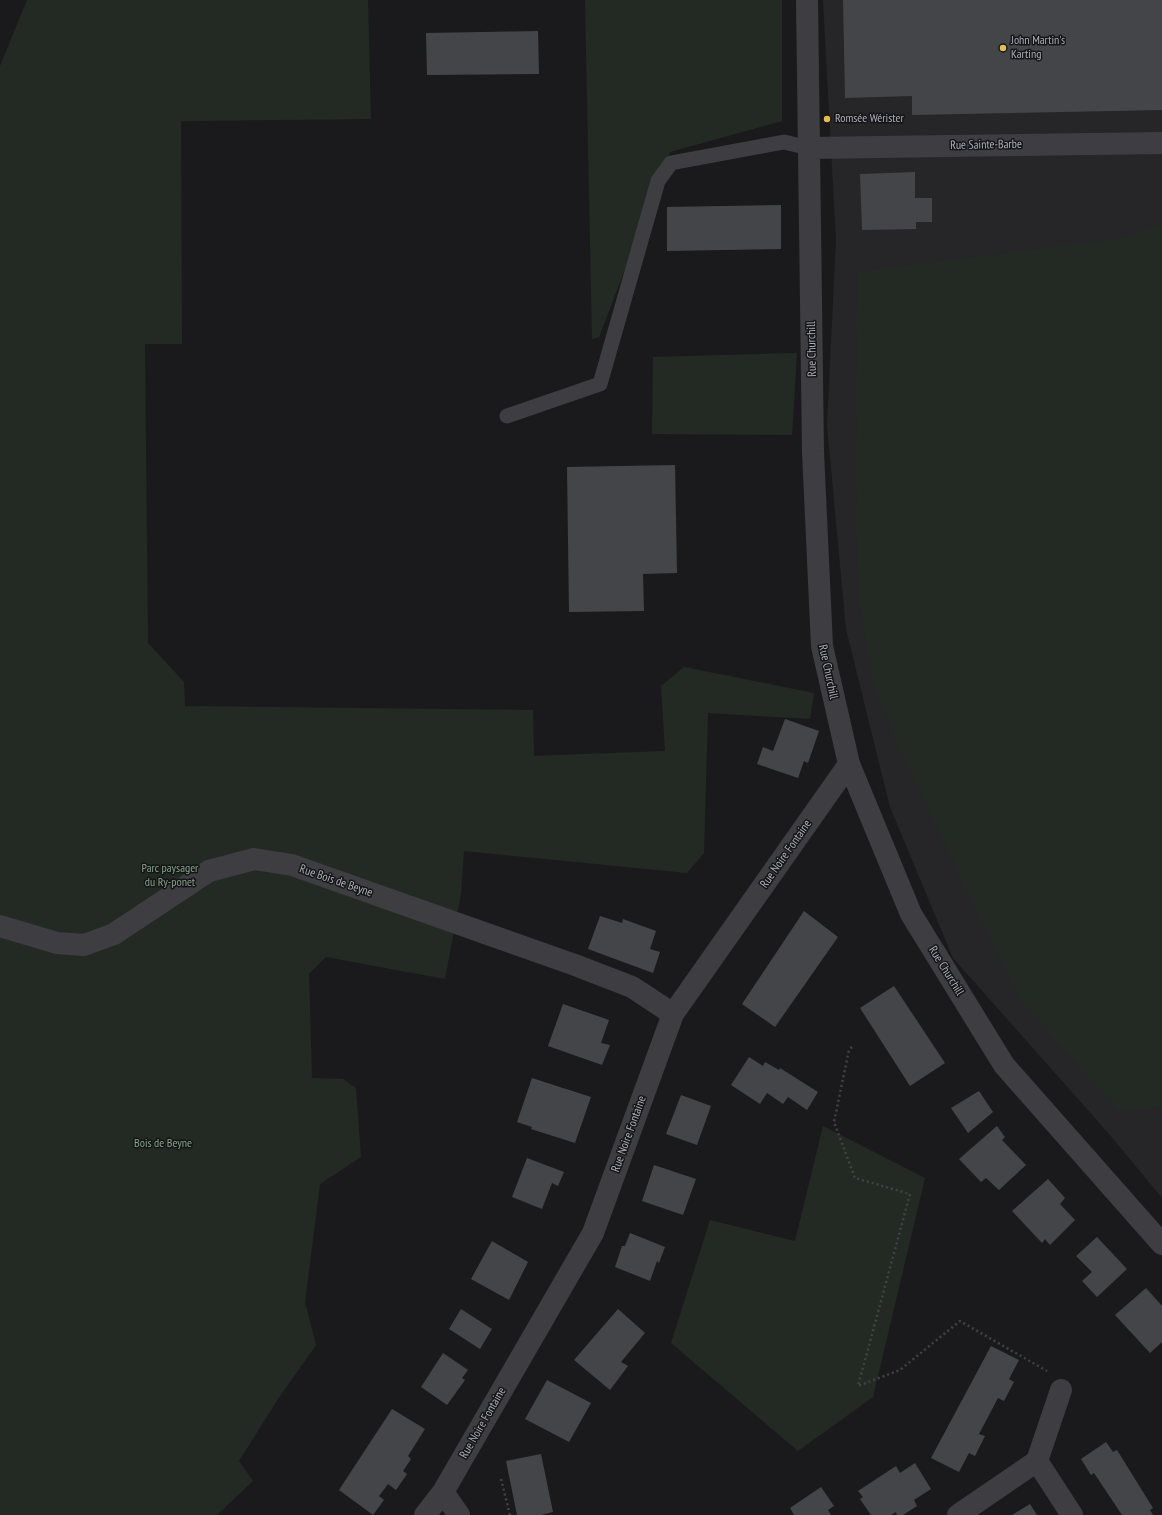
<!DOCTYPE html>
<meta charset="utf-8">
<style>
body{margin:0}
canvas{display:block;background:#1a1a1c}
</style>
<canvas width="1162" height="1515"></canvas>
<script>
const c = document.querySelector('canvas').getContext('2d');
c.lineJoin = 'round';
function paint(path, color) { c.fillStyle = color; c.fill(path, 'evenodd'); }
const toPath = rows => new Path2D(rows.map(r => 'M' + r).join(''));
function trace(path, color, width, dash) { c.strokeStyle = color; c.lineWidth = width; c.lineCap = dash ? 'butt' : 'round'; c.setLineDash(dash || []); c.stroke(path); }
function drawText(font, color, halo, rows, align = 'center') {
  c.font = font + ' "PT Sans Narrow",sans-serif'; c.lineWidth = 3; c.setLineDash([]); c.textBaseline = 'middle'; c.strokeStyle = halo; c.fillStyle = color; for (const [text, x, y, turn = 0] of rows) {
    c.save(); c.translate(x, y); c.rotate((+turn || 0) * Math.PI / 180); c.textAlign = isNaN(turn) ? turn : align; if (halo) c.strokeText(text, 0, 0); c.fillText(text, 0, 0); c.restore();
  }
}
paint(toPath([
 [823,0,1162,0,1162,1198,1110,1135,953,958,890,807,846,629,827,425,836,241]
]), '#262629');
paint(toPath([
 [27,0,368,0,371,119,181,121,182,344,145,344,148,643,184,682,185,706,533,710,534,756,665,751,661,686,684,667,814,693,810,719,708,713,704,853,687,873,464,851,461,894,445,979,326,957,309,974,312,1078,343,1079,356,1088,361,1157,320,1184,305,1302,316,1345,278,1399,239,1461,253,1481,217,1515,0,1515,0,66],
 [585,0,782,0,782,121,670,152,599,337,592,339],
 [1162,223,1162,1106,1119,1111,1019,998,909,769,875,688,860,607,856,529,857,272,1129,237],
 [797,353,792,435,652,434,653,357],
 [823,1126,925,1178,873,1397,798,1451,671,1343,710,1220,795,1241]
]), '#222a23');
paint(toPath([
 [843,0,1162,0,1162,110,912,115,912,96,845,98],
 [538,31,539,74,427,75,426,33],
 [915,172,915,198,932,198,932,222,916,222,916,229,862,230,860,174],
 [781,205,781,249,667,251,667,207],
 [675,465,677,573,643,574,644,611,569,612,567,467],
 [785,719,819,731,808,763,804,761,798,778,757,764,763,747,773,751],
 [804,911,838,937,775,1027,742,1004],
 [600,916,622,923,623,919,656,931,650,949,660,952,653,973,588,949],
 [894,986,945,1063,910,1086,860,1008],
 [563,1004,609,1020,601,1043,610,1045,602,1065,548,1046],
 [749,1057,763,1066,765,1062,779,1070,780,1068,818,1092,807,1110,788,1097,783,1104,767,1093,760,1104,731,1085],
 [532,1078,591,1097,575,1143,531,1129,532,1127,517,1122],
 [979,1091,993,1112,968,1133,951,1108],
 [681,1095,711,1106,697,1145,666,1134],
 [997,1126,1005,1137,1002,1140,1026,1165,999,1190,986,1178,981,1182,959,1159],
 [527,1158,564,1172,558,1186,552,1183,542,1209,512,1197],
 [654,1165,696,1179,683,1215,642,1201],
 [1048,1179,1065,1198,1060,1204,1075,1220,1050,1245,1045,1239,1042,1243,1012,1211],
 [630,1233,665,1247,659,1263,657,1261,650,1281,615,1267,622,1246,625,1246],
 [1097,1237,1127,1269,1097,1297,1082,1281,1092,1272,1076,1256],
 [492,1241,528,1262,509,1300,471,1279],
 [1146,1288,1162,1306,1162,1342,1150,1353,1115,1315],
 [461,1309,492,1329,480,1349,449,1329],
 [618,1309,645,1333,621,1362,628,1366,610,1390,574,1360],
 [991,1346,1019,1360,1009,1379,1014,1382,1004,1401,998,1398,979,1434,985,1436,975,1456,969,1453,959,1472,931,1458],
 [443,1353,468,1370,462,1378,465,1380,447,1405,421,1387],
 [547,1380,591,1403,569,1442,525,1419],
 [392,1409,425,1429,408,1456,411,1459,403,1471,407,1474,396,1490,388,1484,379,1496,384,1500,373,1515,339,1490],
 [1106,1442,1113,1452,1117,1450,1153,1508,1150,1510,1153,1515,1122,1515,1094,1473,1091,1475,1081,1459],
 [541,1454,553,1512,541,1515,517,1515,506,1461],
 [915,1463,931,1489,914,1500,917,1506,903,1515,897,1515,896,1512,891,1515,871,1515,860,1499,863,1497,858,1491,896,1466,900,1473],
 [821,1487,834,1506,828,1510,831,1515,794,1515,790,1508],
 [1030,1504,1037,1515,1012,1515]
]), '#444549');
trace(toPath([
 [852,1047,849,1050,834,1122,855,1178,910,1194,858,1386,900,1370,960,1321,1047,1371],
 [501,1479,510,1515]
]), '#414247', 2.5, [2, 3]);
trace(toPath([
 [507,416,600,384,658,181,671,163,784,142,809,148]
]), '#3d3d42', 15);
trace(toPath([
 [807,0,813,452,822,646,849,764,911,914,1004,1065,1162,1244],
 [809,148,1162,143],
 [0,926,57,943,84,945,114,934,209,871,254,859,292,865,575,965,632,987,673,1014],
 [1037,1461,1061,1390],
 [443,1492,459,1515],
 [425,1515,443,1492,593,1233,673,1014,849,764],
 [958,1515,1037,1461,1072,1515]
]), '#3d3d42', 22);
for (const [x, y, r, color] of [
 [1003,48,4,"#e6bd47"],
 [827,119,4,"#e6bd47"]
]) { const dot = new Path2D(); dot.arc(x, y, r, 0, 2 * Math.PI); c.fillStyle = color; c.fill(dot); trace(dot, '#151517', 1.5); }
drawText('12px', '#adb0ba', '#151517', [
 ["John Martin's",1011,41],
 ["Karting",1011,55],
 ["Romsée Wérister",835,119]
], 'left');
drawText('12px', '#adb0ba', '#151517', [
 ["Rue Sainte-Barbe",986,145,-1],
 ["Rue Churchill",812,349,-91],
 ["Rue Churchill",828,672,78],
 ["Rue Noire Fontaine",786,854,-55],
 ["Rue Bois de Beyne",336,881,19],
 ["Rue Churchill",946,971,58],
 ["Rue Noire Fontaine",629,1134,-70],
 ["Rue Noire Fontaine",483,1423,-60]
]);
drawText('12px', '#86a48a', '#151517', [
 ["Parc paysager",170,869],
 ["du Ry-ponet",170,883],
 ["Bois de Beyne",163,1144]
]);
</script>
